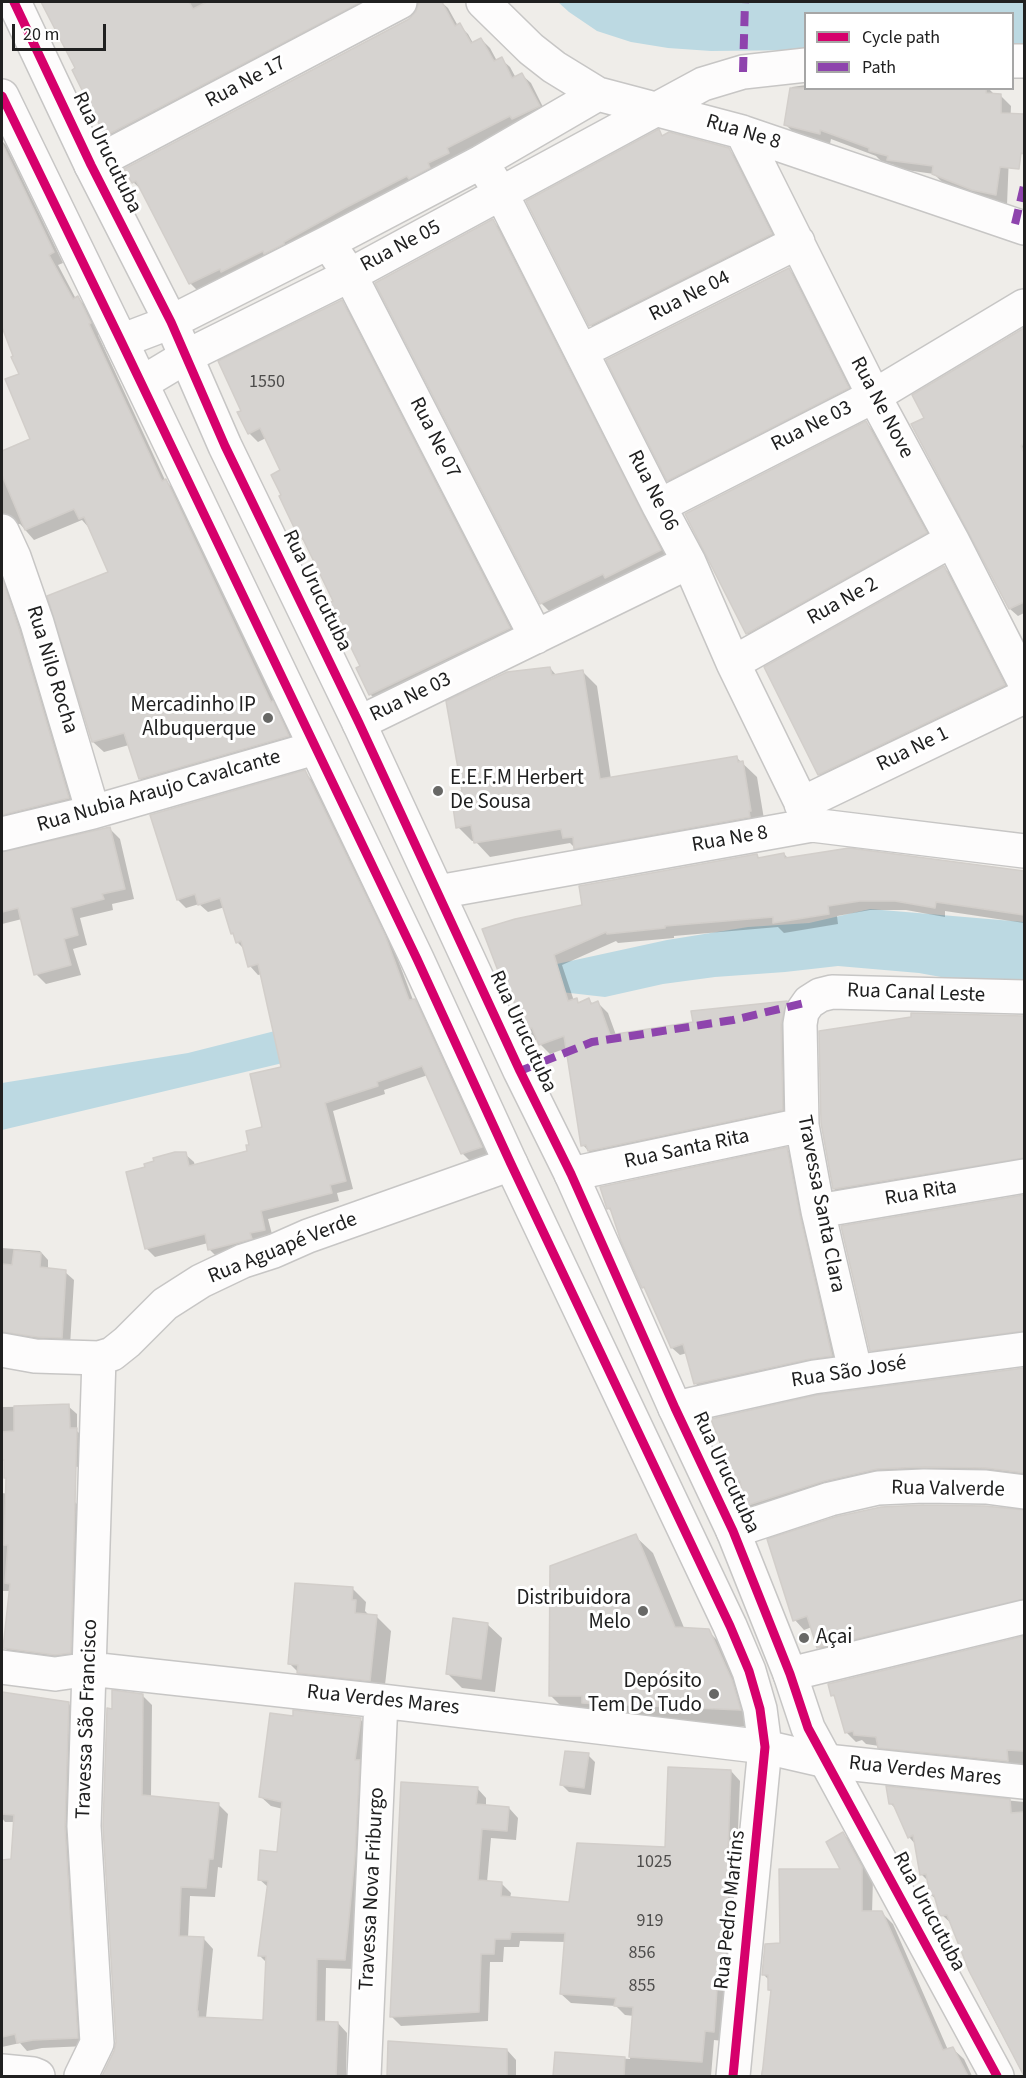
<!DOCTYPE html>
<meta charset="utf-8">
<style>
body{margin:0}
#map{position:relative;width:1026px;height:2078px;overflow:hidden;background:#efede9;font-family:"Source Sans 3",sans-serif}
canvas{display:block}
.frame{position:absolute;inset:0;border:3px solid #202020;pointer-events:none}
.legend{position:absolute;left:804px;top:12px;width:210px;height:78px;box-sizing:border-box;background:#fff;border:2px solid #a6a6a6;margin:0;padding:8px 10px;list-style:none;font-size:18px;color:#202020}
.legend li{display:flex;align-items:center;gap:12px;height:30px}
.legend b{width:30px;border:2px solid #a6a6a6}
.scale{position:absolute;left:12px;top:24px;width:94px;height:27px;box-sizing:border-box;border:3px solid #202020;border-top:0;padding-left:8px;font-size:18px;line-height:21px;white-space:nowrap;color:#202020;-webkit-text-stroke:4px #fff;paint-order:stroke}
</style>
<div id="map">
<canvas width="1026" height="2078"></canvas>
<div class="frame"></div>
<ul class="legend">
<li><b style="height:8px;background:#d6006c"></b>Cycle path</li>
<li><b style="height:8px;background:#8e44ad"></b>Path</li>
</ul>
<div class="scale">20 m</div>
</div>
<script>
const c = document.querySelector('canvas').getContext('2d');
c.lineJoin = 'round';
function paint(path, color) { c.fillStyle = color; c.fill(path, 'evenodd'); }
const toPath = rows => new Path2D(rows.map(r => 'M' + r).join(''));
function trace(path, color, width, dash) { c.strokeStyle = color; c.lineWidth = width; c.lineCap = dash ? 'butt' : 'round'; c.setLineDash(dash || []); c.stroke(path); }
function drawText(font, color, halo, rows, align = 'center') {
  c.font = font + ' "Source Sans 3",sans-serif'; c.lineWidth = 6; c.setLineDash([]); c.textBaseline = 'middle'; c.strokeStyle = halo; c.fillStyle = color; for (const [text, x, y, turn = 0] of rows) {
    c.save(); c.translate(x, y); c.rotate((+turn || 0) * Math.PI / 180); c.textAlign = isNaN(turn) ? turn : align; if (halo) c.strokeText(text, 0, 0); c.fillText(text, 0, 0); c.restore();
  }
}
paint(toPath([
 [558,2,1024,2,1024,46,1013,46,1012,14,806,14,805,50,711,51,668,48,631,42,597,31,569,12],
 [870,909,1024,922,1024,989,1001,988,919,973,838,966,785,972,715,977,663,984,605,997,561,992,543,967,667,940,748,927,809,923],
 [350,1012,354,1046,2,1130,2,1083,188,1053]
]), '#bcd9e2');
paint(toPath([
 [49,2,385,2,115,142,106,133,77,69,44,4],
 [420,2,441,2,448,8,458,26,459,25,468,34,473,43,481,39,490,48,497,61,501,59,510,67,516,78,522,75,531,83,547,115,519,125,454,157,456,162,199,292,190,283,142,190,133,182,410,20,417,12],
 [806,85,806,88,988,88,995,95,1001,96,1011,106,1007,205,984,200,944,184,934,174,899,169,894,165,881,161,876,156,831,139,830,144,796,135,785,124,792,87],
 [658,131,664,137,728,149,737,158,780,243,599,334,591,325,528,202],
 [2,141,6,145,63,263,58,265,76,299,78,298,88,308,100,333,98,335,165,480,176,491,279,709,283,713,298,746,150,789,140,779,129,745,104,752,93,742,110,573,90,529,82,520,34,540,20,524,5,524,2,526,2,452,32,439,20,375,2,323,2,316,4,315,2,311],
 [493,221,502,230,669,559,550,612,541,603],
 [789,269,798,279,857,397,678,489,668,480],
 [341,302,350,311,518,638,379,703,370,694,362,666,335,601,309,546,300,537,283,496,282,471,266,438,258,442,249,433],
 [1024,330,1024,613,1018,616,1010,609,926,418,914,396],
 [866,423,873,430,933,540,755,640,747,633],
 [2,565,79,808,2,829],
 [944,568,953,576,1013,694,828,783,819,774],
 [550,668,557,676,583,672,597,686,611,779,737,758,757,777,765,825,579,852,570,843,490,857,475,841,472,841,458,827,464,793],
 [304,772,313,781,392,944,413,1000,423,1009,490,1155,470,1161,462,1153,428,1075,384,1090,385,1094,333,1111,353,1189,337,1193,339,1201,268,1219,273,1238,217,1257,209,1249,208,1243,155,1257,146,1248,185,1154,194,1162,195,1166,249,1152,251,1146,264,1129,283,1069,262,974,258,975,250,966,245,950,237,942,232,933,225,907,208,912,199,904,186,908,178,900],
 [109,828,120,839,134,899,112,904,113,910,80,918,87,945,73,949,81,975,46,984,36,974,22,919,2,924,2,854],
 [784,854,789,859,1003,869,1024,872,1024,923,945,911,945,917,906,910,870,910,837,916,838,924,784,933,778,927,674,936,674,938,618,943,616,941,562,965,574,1001,576,1000,580,1004,589,1000,594,1005,598,1003,608,1013,616,1035,694,1023,786,1003,796,1013,792,1119,592,1155,583,1145,567,1048,550,1054,540,1044,538,1038,535,1040,525,1030,509,983,501,975,584,906,757,855,760,859],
 [913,1014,1024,1017,1024,1168,844,1199,834,1189,913,1018],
 [787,1149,794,1157,839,1363,703,1391,696,1384,687,1353,680,1355,672,1348,648,1291,644,1287,613,1213,608,1208],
 [1024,1196,1024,1341,881,1360,871,1350,843,1227],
 [2,1248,40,1251,48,1260,48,1269,65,1272,74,1280,70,1346,2,1343],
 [1024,1369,1024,1481,756,1515,747,1506,743,1489,736,1482,818,1397],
 [2,1375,3,1377,2,1399],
 [68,1406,77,1414,77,1431,85,1439,84,1468,2,1454,2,1407],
 [2,1493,75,1502,84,1511,79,1661,14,1657,5,1648,11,1591,2,1591],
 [1022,1512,1024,1512,1024,1609,828,1657,818,1647,812,1627,804,1630,795,1620],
 [635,1536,653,1553,685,1630,708,1631,726,1649,757,1727,602,1720,568,1713,550,1695],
 [352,1588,366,1602,365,1611,370,1616,376,1616,391,1631,384,1694,313,1687,290,1664],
 [487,1624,502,1638,495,1692,462,1688,448,1674],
 [1024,1638,1024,1771,889,1757,879,1746,866,1744,862,1740,856,1742,846,1732,837,1699,832,1695,830,1685],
 [2,1694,69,1704,77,1712,86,2046,42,2048,27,2051,20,2043,2,2047,2,1935,21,1932,15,1822,5,1822,2,1818],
 [142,1695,152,1705,151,1797,218,1804,228,1814,222,1868,218,1867,215,1897,190,1896,188,1938,204,1939,213,1949,206,2018,265,2021,267,1963,260,1956,269,1888,259,1879,278,1854,283,1809,271,1806,261,1797,294,1718,360,1719,370,1729,355,1969,326,1968,325,2023,338,2023,347,2033,346,2076,102,2076,115,2052,117,2042,113,1710],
 [588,1755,595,1762,591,1795,569,1792,562,1785],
 [731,1771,740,1781,737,1857,742,1862,723,2041,714,2040,711,2076,554,2076,556,2054,630,2059,634,2016,625,2015,616,2006,571,2003,561,1994,566,1942,520,1941,519,1947,504,1947,503,1962,490,1962,488,2021,401,2026,391,2016,477,1788,486,1798,486,1806,509,1808,518,1818,516,1840,491,1838,487,1882,501,1883,511,1893,510,1899,570,1903,666,1849],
 [888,1788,1024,1802,1024,2076,981,1995,953,1925,942,1915,937,1900,931,1895,929,1882,921,1874,916,1845,909,1837,897,1810,891,1804],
 [843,1834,854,1844,873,1879,872,1913,882,1913,893,1924,948,2050,953,2049,964,2059,972,2076,890,2076,888,2068,887,2076,761,2076,762,2069,765,2068,773,1993,769,1990,769,1980,763,1974,781,1945,843,1870],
 [390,2043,507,2050,516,2060,516,2076,388,2076]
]), '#0003');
const building = toPath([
 [41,2,189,2,193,9,207,2,361,2,107,135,104,134,72,70,75,68,41,2],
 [419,2,442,2,455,26,460,23,471,43,481,38,494,61,502,57,512,78,522,73,540,106,512,119,510,116,447,148,449,153,428,163,430,168,409,179,407,176,345,208,284,242,284,244,264,254,263,251,221,272,220,269,189,284,136,181,132,183,124,169,409,19,416,11,419,2],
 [790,88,986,88,986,93,1001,94,1001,113,1024,114,1024,154,1021,153,1019,169,1000,167,996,195,972,190,932,174,933,166,887,160,888,156,869,151,869,148,820,130,820,134,784,125,790,88],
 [659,129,662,136,669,132,729,148,772,234,589,326,526,201,659,129],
 [2,143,54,252,49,255,73,299,78,296,91,323,89,324,162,481,166,479,271,702,273,701,289,736,139,779,124,733,92,742,47,596,108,572,84,517,79,519,74,509,25,530,2,475,2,451,30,439,5,379,19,374,11,357,13,356,2,327,2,143],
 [493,219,661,550,605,578,603,574,540,604,375,283,493,219],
 [789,268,849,388,667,481,606,360,789,268],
 [342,300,510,628,369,695,356,668,360,666,329,603,333,601,302,537,299,538,279,496,281,495,271,475,280,470,260,428,248,434,237,412,241,411,218,361,342,300],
 [1024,328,1024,443,1021,446,1024,453,1024,602,1009,609,911,424,924,418,912,395,1024,328],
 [866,421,927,533,746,634,685,514,866,421],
 [944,566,1005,685,818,775,764,667,944,566],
 [2,578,19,629,69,798,2,815,2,578],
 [550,667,552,675,583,670,600,779,737,756,738,762,743,761,751,811,749,811,750,817,574,849,573,837,563,838,561,829,474,843,471,825,456,828,451,793,462,791,446,701,507,672,550,667],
 [305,770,385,935,409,1000,415,999,482,1147,461,1154,422,1066,377,1082,378,1086,325,1103,346,1181,330,1185,332,1193,261,1211,265,1230,250,1233,252,1239,208,1250,205,1234,145,1249,126,1172,145,1167,144,1164,154,1161,153,1158,175,1152,186,1152,189,1166,247,1151,246,1145,249,1145,246,1131,262,1127,250,1074,281,1067,258,964,248,967,241,941,236,943,233,933,231,934,220,898,198,905,195,894,177,900,150,815,305,770],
 [110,827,125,889,102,894,104,899,71,908,78,935,64,939,71,965,34,975,18,908,2,912,2,852,110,827],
 [849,848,1024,871,1024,915,936,902,935,908,895,901,860,901,828,906,829,914,773,923,773,917,665,926,665,928,607,934,606,932,554,955,568,1001,577,998,578,1003,589,998,591,1004,598,1001,610,1035,693,1022,691,1011,787,1001,781,1024,783,1110,588,1151,586,1145,581,1146,564,1036,539,1045,532,1028,524,1030,504,974,500,976,482,929,515,919,582,905,579,886,757,854,758,858,784,853,785,858,849,848],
 [911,1013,1024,1016,1024,1158,833,1189,821,1123,819,1031,911,1017,911,1013],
 [787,1147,800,1215,832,1356,810,1359,694,1384,683,1344,671,1348,644,1287,642,1288,621,1241,610,1208,607,1209,600,1187,787,1147],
 [1024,1195,1024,1331,870,1351,841,1226,1024,1195],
 [14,1250,41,1253,40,1267,66,1270,62,1338,37,1337,2,1332,2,1264,12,1265,14,1250],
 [1024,1368,1024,1473,986,1468,924,1467,877,1469,824,1481,745,1506,740,1481,735,1482,711,1419,817,1395,1024,1368],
 [69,1404,70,1428,77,1428,71,1653,55,1655,3,1648,10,1584,5,1583,8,1545,4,1545,6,1478,4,1478,4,1460,2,1460,2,1432,14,1431,14,1406,69,1404],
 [924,1505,985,1506,1024,1510,1024,1599,817,1648,807,1616,793,1621,767,1539,835,1517,881,1507,924,1505],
 [636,1534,675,1627,709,1629,732,1680,741,1710,582,1703,582,1696,549,1696,550,1566,636,1534],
 [295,1583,353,1587,352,1600,356,1600,355,1613,377,1615,370,1681,297,1673,298,1665,288,1664,295,1583],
 [453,1618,488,1623,481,1679,446,1674,453,1618],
 [1024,1636,1024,1751,1007,1750,1008,1761,878,1748,876,1737,854,1735,853,1731,845,1733,834,1695,831,1696,828,1684,1024,1636],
 [112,1690,143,1694,142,1795,219,1803,213,1859,209,1859,206,1888,181,1887,179,1936,204,1937,197,2011,198,2011,198,2017,263,2020,266,1956,258,1956,268,1881,258,1880,260,1850,277,1852,282,1802,259,1797,270,1713,293,1716,293,1710,361,1718,355,1760,360,1760,355,1855,345,1960,317,1959,316,2021,338,2022,336,2076,102,2076,114,2051,116,2042,103,1826,107,1708,112,1709,112,1690],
 [2,1692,69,1702,65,1827,78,2038,33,2040,17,2043,15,2034,2,2037,2,1860,11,1859,14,1815,2,1814,2,1692],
 [565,1751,589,1753,584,1788,560,1785,565,1751],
 [668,1767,731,1770,728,1851,733,1851,726,1909,729,1909,724,1974,718,1974,714,2032,705,2031,702,2062,629,2057,633,2007,614,2006,616,1998,560,1994,565,1933,511,1932,510,1939,495,1939,494,1954,481,1954,479,2012,390,2017,401,1782,478,1787,476,1804,509,1807,507,1831,482,1829,478,1880,502,1882,501,1896,569,1902,577,1843,665,1847,668,1767],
 [886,1786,1010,1799,1011,1813,1024,1812,1024,2076,969,1971,947,1915,940,1916,934,1895,930,1895,926,1874,920,1875,913,1835,908,1838,893,1804,889,1804,886,1786],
 [843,1832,862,1867,862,1911,882,1911,943,2050,953,2047,968,2076,762,2076,771,1990,768,1990,768,1975,762,1975,765,1944,780,1943,779,1869,840,1869,826,1842,843,1832],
 [388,2041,507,2049,507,2076,387,2076,388,2041],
 [555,2052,625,2057,624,2076,553,2076,555,2052]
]);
paint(building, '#d6d3d0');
trace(building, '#d2ceca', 1.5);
const minor = toPath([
 [483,2,531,49,554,67,598,94,742,132,1024,228],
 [1012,61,1024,61],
 [742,132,874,396,952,540,1024,681],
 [481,162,501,193,659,506,689,562,733,663,812,825],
 [91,165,400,2],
 [337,256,350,275,536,637],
 [121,341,171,322,327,243,481,162,598,94],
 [582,351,798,242],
 [142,383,187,356,350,275,703,84,743,72,806,65],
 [659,506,874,396,1024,306],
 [2,531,14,557,37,623,93,812],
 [733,663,952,540],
 [359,723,689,562],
 [801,804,1024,697],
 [2,834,93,812,315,748],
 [438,892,812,825,1024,851],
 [571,1174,802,1125],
 [818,1211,1024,1176],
 [2,1350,35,1356,99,1358,112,1354,127,1342,165,1304,201,1281,243,1261,274,1251,308,1236,511,1164],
 [855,1370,818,1211,802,1125,800,1024,802,1012,809,1002,820,995,832,992,1024,997],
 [675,1408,814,1377,1024,1349],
 [733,1531,830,1499,878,1488,924,1486,986,1487,1024,1492],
 [2,1667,55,1674,90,1669,381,1701,765,1747,826,1761,1024,1782],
 [790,1674,1024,1617],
 [2,2071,33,2074,38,2076],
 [81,2076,97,2043,84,1826,99,1358],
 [364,2076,381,1701]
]);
const tertiary = toPath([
 [14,2,91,165,171,322,225,446,359,723,520,1071,571,1174,675,1408,733,1531,790,1674,808,1728,997,2076],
 [2,96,121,341,417,959,511,1164,730,1626,749,1671,760,1709,765,1747,733,2076]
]);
trace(minor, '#c7c6c5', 36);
trace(tertiary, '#c7c6c5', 36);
trace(minor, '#fdfcfc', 33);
trace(tertiary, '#fdfcfc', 33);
trace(toPath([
 [743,72,745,2],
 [1015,224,1024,186],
 [520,1071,592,1042,733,1020,809,1002]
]), '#8e44ad', 8, [15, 8]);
trace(toPath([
 [14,2,91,165,171,322,225,446,359,723,520,1071,571,1174,675,1408,733,1531,790,1674,808,1728,997,2076],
 [2,96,121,341,417,959,511,1164,730,1626,749,1671,760,1709,765,1747,733,2076]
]), '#d6006c', 9);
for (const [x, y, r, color] of [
 [268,718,6,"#686866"],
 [438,791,6,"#686866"],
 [643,1611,6,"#686866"],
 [804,1638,6,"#686866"],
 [714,1694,6,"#686866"]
]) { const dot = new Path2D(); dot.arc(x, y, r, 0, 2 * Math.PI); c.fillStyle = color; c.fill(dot); trace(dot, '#fff', 2); }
drawText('18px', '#4e4d4c', null, [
 ["1550",267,383],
 ["1025",654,1863],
 ["919",650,1922],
 ["856",642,1954],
 ["855",642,1987]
]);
drawText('21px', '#202020', '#fff', [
 ["Rua Ne 17",246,83,-28],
 ["Rua Ne 8",743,133,17],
 ["Rua Urucutuba",106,153,64],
 ["Rua Ne 05",401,247,-28],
 ["Rua Ne 04",690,297,-27],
 ["Rua Ne Nove",881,408,62],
 ["Rua Ne 03",812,427,-27],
 ["Rua Ne 07",434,438,63],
 ["Rua Ne 06",652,491,63],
 ["Rua Urucutuba",316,591,64],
 ["Rua Ne 2",843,602,-29],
 ["Rua Nilo Rocha",51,670,73],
 ["Rua Ne 03",411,698,-26],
 ["Rua Ne 1",913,750,-26],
 ["Rua Nubia Araujo Cavalcante",159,792,-16],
 ["Rua Ne 8",730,840,-10],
 ["Rua Canal Leste",916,994,2],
 ["Rua Urucutuba",522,1032,65],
 ["Rua Santa Rita",687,1150,-12],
 ["Rua Rita",921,1194,-10],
 ["Travessa Santa Clara",820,1204,79],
 ["Rua Aguapé Verde",283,1249,-22],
 ["Rua São José",849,1373,-9],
 ["Rua Urucutuba",725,1473,65],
 ["Rua Valverde",948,1490,1],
 ["Rua Verdes Mares",383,1701,6],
 ["Travessa São Francisco",88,1719,-88],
 ["Rua Verdes Mares",925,1772,6],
 ["Travessa Nova Friburgo",373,1889,-87],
 ["Rua Pedro Martins",731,1910,-84],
 ["Rua Urucutuba",928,1912,62]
]);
drawText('21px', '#202020', '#fff', [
 ["Mercadinho IP",256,706],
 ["Albuquerque",256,730],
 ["E.E.F.M Herbert",450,779,"left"],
 ["De Sousa",450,803,"left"],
 ["Distribuidora",631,1599],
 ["Melo",631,1623],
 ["Açai",816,1638,"left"],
 ["Depósito",702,1682],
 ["Tem De Tudo",702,1706]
], 'right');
</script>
